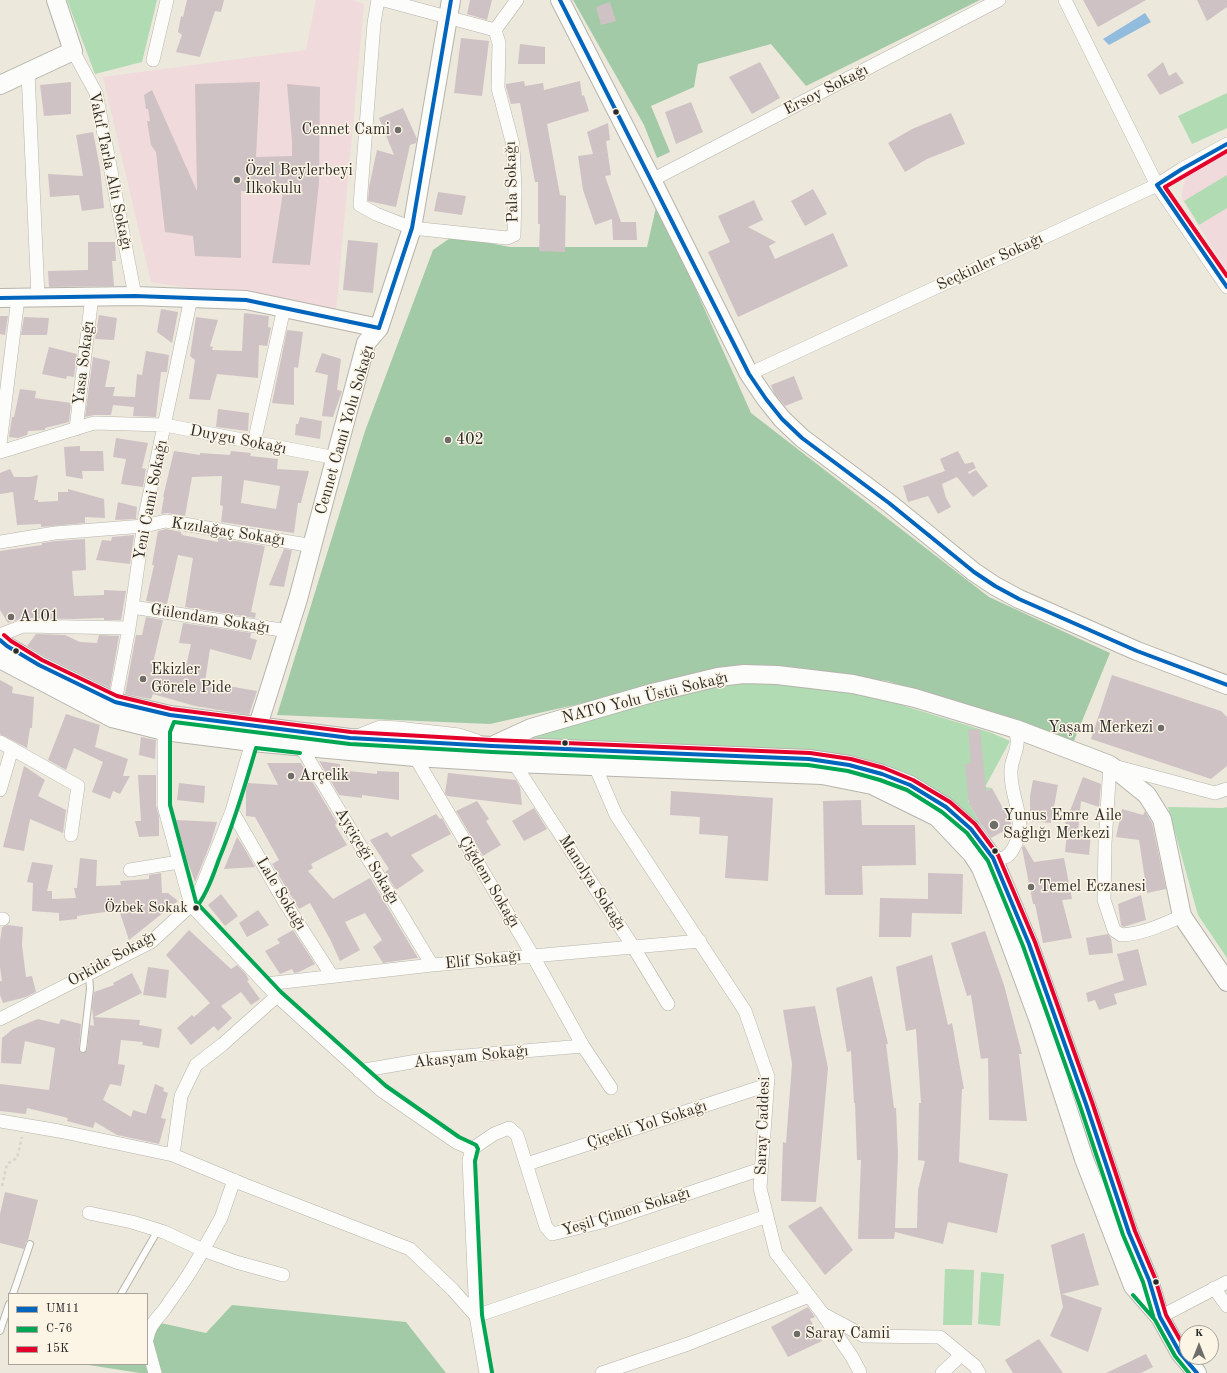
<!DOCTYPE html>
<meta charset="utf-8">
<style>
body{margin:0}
#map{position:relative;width:1227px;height:1373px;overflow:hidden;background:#ece8db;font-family:"Old Standard TT",serif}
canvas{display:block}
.legend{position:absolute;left:8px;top:1293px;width:140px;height:72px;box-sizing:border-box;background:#fcf5e5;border:1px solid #a8a49b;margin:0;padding:5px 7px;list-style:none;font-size:12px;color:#2b2b2b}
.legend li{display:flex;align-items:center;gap:8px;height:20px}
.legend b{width:20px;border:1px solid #a8a49b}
.north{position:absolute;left:1179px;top:1325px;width:40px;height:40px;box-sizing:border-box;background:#fcf5e5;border:1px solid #a8a49b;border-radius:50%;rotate:0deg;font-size:11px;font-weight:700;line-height:16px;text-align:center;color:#2b2b2b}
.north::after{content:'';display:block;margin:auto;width:14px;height:18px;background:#6f6d69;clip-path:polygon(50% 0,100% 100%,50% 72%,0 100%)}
</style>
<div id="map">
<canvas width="1227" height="1373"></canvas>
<ul class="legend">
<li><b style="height:5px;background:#0065bd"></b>UM11</li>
<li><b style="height:5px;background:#00a651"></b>C-76</li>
<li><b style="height:5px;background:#e4002b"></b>15K</li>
</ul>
<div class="north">K</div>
</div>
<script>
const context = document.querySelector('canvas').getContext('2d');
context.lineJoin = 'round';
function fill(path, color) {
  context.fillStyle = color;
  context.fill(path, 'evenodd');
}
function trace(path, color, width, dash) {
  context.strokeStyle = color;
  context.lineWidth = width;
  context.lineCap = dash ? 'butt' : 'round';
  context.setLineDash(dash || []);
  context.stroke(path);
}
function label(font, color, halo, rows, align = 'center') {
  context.font = font + ' "Old Standard TT",serif';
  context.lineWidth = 3;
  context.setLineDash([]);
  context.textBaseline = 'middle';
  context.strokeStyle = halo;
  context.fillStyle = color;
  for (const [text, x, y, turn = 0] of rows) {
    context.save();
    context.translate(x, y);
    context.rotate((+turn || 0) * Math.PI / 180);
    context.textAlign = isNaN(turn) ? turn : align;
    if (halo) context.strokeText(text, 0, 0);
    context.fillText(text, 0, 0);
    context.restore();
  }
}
const built = new Path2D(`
 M316,0H352L364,4L336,310L151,282L103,77L306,50Z
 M1227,153V271L1182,199V192L1185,180L1190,172Z`);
const green = new Path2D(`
 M67,0H157L142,62L95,74Z
 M1227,93V128L1192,144L1178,116Z
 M1227,175V208L1199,225L1184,201Z
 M735,683L789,684L869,695L992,733L1010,741L985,787L992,788L968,801L982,827L971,821L941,797L529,739L528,735L639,703Z
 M1168,807L1223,808L1227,807V958L1198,915Z
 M945,1269L974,1270L972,1325H943Z
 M981,1272L1004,1274L1000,1326L978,1324Z`);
const forest = new Path2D(`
 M573,0H980L806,86L771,44L698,64L694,87L651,106L670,152L657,158L644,125Z
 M657,203L751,413L989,597L1110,653L1073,743L888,681L743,667L490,724L277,715L365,431L433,250L453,236L510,247H647Z
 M232,1305L406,1322L446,1373H140L82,1364H147V1320L206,1333Z`);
const water = new Path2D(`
 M1145,13L1151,22L1109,45L1103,39Z`);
const building = new Path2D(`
 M187,0H224L221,12L215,11L200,57L176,52L182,35L178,32L181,16L183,17Z
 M470,0H492L487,20L467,14Z
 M1083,0H1146L1098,27Z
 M1197,0H1227V7L1207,21Z
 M610,2L616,21L601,25L596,7Z
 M461,38L489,41L482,96L454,93Z
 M520,44L545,47V64H518Z
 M760,62L780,98L752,114L729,77Z
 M1163,62L1169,76L1176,72L1184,83L1160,95L1147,75Z
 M524,81L525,86L543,83L544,90L580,81L582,96L584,95L589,111L547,124L560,195L566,196L565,252L539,251L540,224H538V182H535L520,103L511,104L506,87V84Z
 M71,82V114L44,116L40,85Z
 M260,82L256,157L292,156V141L287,84L320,87L319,183L310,265L272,263L283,192L241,191V258L195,256L193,236L165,232L156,152L151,145L147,121H150L148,109H146L144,95L152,90L197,191L195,84Z
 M691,102L703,132L676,144L665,112Z
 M403,108L417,139L416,143L410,145L396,207L368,201L369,187L377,150L394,155L379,118Z
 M951,113L965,144L927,159L905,172L888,143L912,129Z
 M608,123L610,140L606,141L611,175L605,176L621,222H636L637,240H613L612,219L595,225L583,190L578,156L593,154L587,132Z
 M93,132L100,168L104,208L82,211L79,195L50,197L48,174L83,176L76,135Z
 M813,189L827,214L805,226L791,201Z
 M438,192L466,196L462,215L434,211Z
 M754,200L763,220L748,227L776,242L769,246L775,259L833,233L848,266L738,317L708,252L730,242L718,216Z
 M348,240L378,243L373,293L343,290Z
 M88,242H115L116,261H112L114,286L49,287L48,271L88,270Z
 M161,309L178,312L172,343L157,332Z
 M244,313L269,316L268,327L271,328L267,346L259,345L258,378L217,374L210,400L189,399L195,360L190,356L196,317L218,320L210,346L213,347L212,350L242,351Z
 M99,315L117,318L114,340L95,339Z
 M0,316H8L5,335L0,334Z
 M24,317L49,318L47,335H21Z
 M287,330L303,332L298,368L294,367V405L272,403Z
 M49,347L77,354L74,377L67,376L66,379L42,374Z
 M146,351L169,355L167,372H161L156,417L133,416L134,407L113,405L111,415H94L85,417L93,357L110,361L105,387H115L113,396L135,397L137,374L142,375Z
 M322,353L341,359L337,390L342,391L333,417L322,416L328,375L315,372Z
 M794,376L803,399L785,406L774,393L771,385Z
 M20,389L36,391L35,398L71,403L69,422L45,428V430L28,431L27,435L18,438L9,437L12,417H14Z
 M218,409L249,413L248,431L216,427Z
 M300,417L322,421L320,439L295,435L296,424H298Z
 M116,438L148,443L142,468L146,469L143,487L121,484L126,459L113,457Z
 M80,446V451H103L104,471H82L83,479L66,476L64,447Z
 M174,451L200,455V453L230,455L231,451L251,453L250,456L278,459L277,469L309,471L301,503H298L294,533L221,522L223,506L220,505L222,476L192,477L185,516L167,513L161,514L164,497H163ZM244,480L280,486L276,509L241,503Z
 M958,451L965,464L973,462L976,468L968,472L969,474L976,470L988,486L973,497L957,477L942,484L946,498L951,507L938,514L928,496L908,502L903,486L945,471L940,459Z
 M10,469L14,477H30L38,475L34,500H38V502L58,501V492H68V489L104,499L105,518L85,517V523L41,527V524L17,525L13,492L0,494V473Z
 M118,502L137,507L136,519L115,520Z
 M166,529L181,532V534H183L182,535L218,542V538L265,546L251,612L256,613L255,618L185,607L193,558L178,555L167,604L146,601L154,565H152L158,531Z
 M134,535L130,564L96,560L102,540L111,541L112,537Z
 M85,539L86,570L72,571L74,596L104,595V590L126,591L121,620H104V618L73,619L23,618L8,623L0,610V551L42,545V543L56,541Z
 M284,549L292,550L284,587L269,585Z
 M146,617L163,620L153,663L160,664L159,668L184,676L191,644L179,643L183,623L251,633L250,638L257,640L251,660L210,649L205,682L257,691L249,715L195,706L153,694L151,699L125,694L136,635H142Z
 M36,634L65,635L80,642L97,643L99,635L119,636L110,688L44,656L27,646Z
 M1112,675L1221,711L1227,717V766L1211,779L1091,739Z
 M0,680L13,687L12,693L34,697L32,728H30L27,748L0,734Z
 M66,714L100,725L95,747L128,759L123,776H130L120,794L113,791L110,799L92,792L103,762L74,748L66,770L48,760Z
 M980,729L986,791L992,788L1011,823V827L991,838L980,823L969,803L965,764L971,763L968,730Z
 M141,737L156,740L155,759L139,755Z
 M319,761L340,764V770L377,774V771L399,772V800L362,795V798L339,795Z
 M267,763H301L337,823L335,825L347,845L311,864L313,868L308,871L333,899L370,878L418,958L383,963L373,947L382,940L365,913L345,922L360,950L340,961L330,939L310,903L299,909L272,864L279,860L255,817L246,816V790L248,783L278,785Z
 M24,766L45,780L38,796L66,810L63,833L30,819L24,851L3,847Z
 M448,773L516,780L520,787L522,805L447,796L445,793Z
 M138,775H156V806L159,816V836L139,837L135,821H141Z
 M1083,777L1101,784L1099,807L1081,801L1078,832L1091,834L1089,855L1065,852L1068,824H1065Z
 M1033,780L1058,785L1051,823L1030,821V796Z
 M179,783L205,786L204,803L177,800Z
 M671,791L773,798L768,881L725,878L728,836L699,834L700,817L670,815Z
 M861,800L862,825H915L916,865L862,866L863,895H825L823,801Z
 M477,801L489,819L486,821L501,845L483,856L456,811Z
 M534,808L547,829L524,841L512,821Z
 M1122,809L1143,815L1145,811L1152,823L1166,889L1147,893L1139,840L1116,837Z
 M436,814L440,819L442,818L451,834L411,855L424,871L396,890L385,872L389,869L370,840L387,832L391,837Z
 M176,820L217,822L211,842L195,882L187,860Z
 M237,837L243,846L255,867L224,869Z
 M1024,845L1034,862L1064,858L1072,899L1062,900L1072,938L1043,943L1035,904H1033L1022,848Z
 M80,858L97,860L96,886L121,885L120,881L149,879V875L161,873L162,893H168L178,901L129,940L119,910L77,916V919L59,921V913L32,911L33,883L27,882L32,862L53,865L47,891H52V899L76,898L74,888H77Z
 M928,873L963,874L962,914L912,913L911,937H879L880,898L928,899Z
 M221,894L238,916L225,926L208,905Z
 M1141,895L1146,920L1123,927L1121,925L1118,904Z
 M258,910L269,925L247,937L239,923Z
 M8,925L23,927L22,945L26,977L32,976L36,992L26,997L3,1003L0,995V981H2L0,967V941L2,927Z
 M189,930L231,969L237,965L245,973L249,980L247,981L260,999L251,1005L241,992L221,1006L232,1018L218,1031L214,1026L191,1045L177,1028L192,1015L194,1017L210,1003L166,955Z
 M293,930L315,964L299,972L294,973L292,969L280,974L265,951L280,943L277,939Z
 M985,931L1004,985L1022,1054H1019L1027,1121L989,1120L988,1058L981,1059L971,995L967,996L951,943Z
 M1108,934L1111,938L1113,953L1089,955L1086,938Z
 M1138,949L1147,985L1114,994L1117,1004L1099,1010L1095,1000L1088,1002L1086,993L1124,980L1117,954Z
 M932,955L948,1025L952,1023L964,1089H962L959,1162L1008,1174L997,1233L948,1222L943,1244L895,1232L894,1239H858L861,1160H857L855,1103H854L851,1051L847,1052L836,988L872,976L888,1044H886L894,1108H896L898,1155L895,1228H917L918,1190L925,1161L918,1160L919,1103H921L916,1029L906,1031L896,967Z
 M148,967L169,970L166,998L143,995Z
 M132,973L142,993L94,1017L140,1020L139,1025L162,1029L159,1048L142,1045L143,1042L121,1040L118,1064L125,1065L121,1086L110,1084L103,1100L131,1117L133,1110L146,1114L155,1084L164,1088L163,1091L168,1093L161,1118L166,1119L159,1144L117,1135L95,1122L93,1128L67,1121L68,1118L27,1108L26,1114L0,1111V1084L49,1090L55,1048L25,1041L21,1064L1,1063L2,1038L13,1029L38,1019L59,1024L61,1019L81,1024L79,1049L81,1053H85L87,1050L90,1025L94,1026L92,1007L94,992L114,985L113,983Z
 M815,1006L828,1068L816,1202L781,1201L783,1142L786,1143L792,1064L783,1010Z
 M5,1192L38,1200L28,1240L26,1242L24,1249L0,1243V1214Z
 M821,1206L853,1250L825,1275L788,1226Z
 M1084,1233L1099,1285L1062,1294L1102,1308L1088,1352L1050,1336L1063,1307L1051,1245Z
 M808,1307L815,1317L810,1319L822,1341L788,1357L771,1327Z
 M1039,1339L1063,1373H1013L1005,1360Z
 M1146,1354L1153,1367L1141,1373H1106Z`);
const path = new Path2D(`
 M2,1186L7,1164L17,1158L22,1137`);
const lane = new Path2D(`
 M83,1049L90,989L89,974
 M13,1294L30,1244
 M121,1294L158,1230
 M0,1331L9,1304`);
const street = new Path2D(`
 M378,0L374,23L360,205L376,214L412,228L507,238L514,235L515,190L513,145L498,88L499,43L495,30
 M384,0L495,30L517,0
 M1065,0L1157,185L1227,287
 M73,51L96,93L135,296
 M153,60L167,0
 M28,72L38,297
 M652,180L999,0
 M749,374L1157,185L1182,169L1227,144
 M76,429L92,296
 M254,443L284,308
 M0,444L18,298
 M0,452L94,423L165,425L336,458
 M0,542L55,533L144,526L166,521L313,546
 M132,607L288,631
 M0,635L23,626L129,628
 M115,702L129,628L145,516L191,298
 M164,731V806L191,905L277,996L382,1091L456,1142L472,1149L469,1160L476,1316L486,1373
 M355,737L380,727L398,728L459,735L477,741
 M0,742L78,786L71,835
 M301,747L432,965
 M415,757L533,956L583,1046L611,1088
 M514,763L634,948L668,1004
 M595,766L616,815L745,1011L768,1077L760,1188L776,1253L823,1314L864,1336L940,1337L975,1366L979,1373
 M0,790L12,749
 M232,811L284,901L332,976
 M993,858C1003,859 1008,858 1013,849C1029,822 1011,801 1011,774C1010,761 1016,756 1017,745C1018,740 1016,734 1016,729
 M130,870L179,862
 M1182,916C1162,925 1143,934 1121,935L1114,930L1104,900L1105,843L1110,765L1215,793L1227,789
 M0,919H3
 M266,984L432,965L700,941
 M0,1019L151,942L191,905L198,896L221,839L232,811L252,742
 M359,1071L429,1059L583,1046
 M0,1121L59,1131L173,1155L245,1185L410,1249L453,1290L476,1316L767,1216
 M472,1149L494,1134L509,1128L517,1135L546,1227L552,1234L606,1221L761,1169
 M173,1155L181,1096L196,1065L223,1044L277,996
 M527,1164L767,1085
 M89,1213L132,1222L164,1232L203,1250L221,1218L234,1180
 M1214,1288L1227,1306
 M824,1316L852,1357L860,1372V1373
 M1160,1317L1227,1282
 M147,1339C149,1326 156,1320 164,1310C167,1306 170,1301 173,1297C184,1282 194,1267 203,1250L236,1262L283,1275
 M147,1344L155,1373
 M602,1373L688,1344L809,1296
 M942,1373L961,1355`);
const secondary = new Path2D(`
 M560,0L652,180L749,374L766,399L782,419L802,438L889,503L974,572L995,586L1019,599L1137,651L1227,685
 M0,85L73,51L56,0
 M0,298L135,296L246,300L379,328
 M0,640L7,646L39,665L115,702L170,715L350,738L492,746L809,759L849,765L882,774L910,785L946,807L971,829L993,858L1029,944L1086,1104L1129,1233L1149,1280L1158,1311
 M0,659L112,718L164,731L252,742L415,757L514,763L822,775L872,785L937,817L972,854L981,868L996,905L1039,1021L1084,1159L1133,1286L1160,1317L1180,1353L1197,1373
 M254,738L298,599L366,343L379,328L412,228L451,0
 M496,744L531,728L652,693L718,677L744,674L777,675L853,684L915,698L1016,729L1110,765L1147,795L1162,819L1182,916L1227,982`);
const bus1 = new Path2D(`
 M560,0L749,374L766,399L782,419L802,438L889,503L974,572L995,586L1019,599L1137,651L1227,685
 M1227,144L1182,169L1157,185L1227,287
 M0,298L135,296L246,300L379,328
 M379,328L412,228L451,0
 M0,640L7,646L39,665L115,702L170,715L350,738L492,746L809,759L849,765L882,774L910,785L946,807L971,829L993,858L1029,944L1086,1104L1129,1233L1149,1280L1160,1317L1180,1353L1197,1373`);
const bus2 = new Path2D(`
 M196,908C207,893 213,876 219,859C234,823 245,786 256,748L300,753
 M1133,1295L1155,1320L1175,1356L1189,1373
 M492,1372L482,1315L475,1161L478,1149L476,1145L459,1137L386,1086L281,992L196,902L170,805V732L174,722L350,744L492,752L808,765L848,771L880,780L907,790L942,812L967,833L988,861L1023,946L1080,1106L1123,1235L1143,1282L1154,1319`);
const bus3 = new Path2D(`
 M1227,151L1165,187L1227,276
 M4,635L11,641L42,660L117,696L171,709L351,732L492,740L810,753L851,759L884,768L913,780L950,802L975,824L998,855L1035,942L1092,1102L1135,1231L1155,1278L1166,1315L1187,1352`);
const markers = [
 [616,112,3.5,"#2b2b2b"],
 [398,130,4,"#6f6d69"],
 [237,180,4,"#6f6d69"],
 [448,440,4,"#6f6d69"],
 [11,617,4,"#6f6d69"],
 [16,651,3.5,"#2b2b2b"],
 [143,679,4,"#6f6d69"],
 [1161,728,4,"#6f6d69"],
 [565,743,3.5,"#2b2b2b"],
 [291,776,4,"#6f6d69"],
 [994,825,5,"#6f6d69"],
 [995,851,3.5,"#2b2b2b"],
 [1031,887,4,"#6f6d69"],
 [196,908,3.5,"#2b2b2b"],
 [1156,1282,3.5,"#2b2b2b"],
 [797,1334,4,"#6f6d69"]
];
const busNames = [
 ["Özbek Sokak",188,908]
];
const streetNames = [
 ["Ersoy Sokağı",826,90,-27],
 ["Vakıf Tarla Altı Sokağı",110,171,78],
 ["Pala Sokağı",512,182,-92],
 ["Seçkinler Sokağı",990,262,-25],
 ["Yasa Sokağı",84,363,-83],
 ["Cennet Cami Yolu Sokağı",345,430,-74],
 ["Duygu Sokağı",238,440,11],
 ["Yeni Cami Sokağı",151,500,-79],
 ["Kızılağaç Sokağı",228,532,9],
 ["Gülendam Sokağı",210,619,9],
 ["NATO Yolu Üstü Sokağı",645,698,-14],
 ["Ayçiçeği Sokağı",367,856,59],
 ["Çiğdem Sokağı",489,882,59],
 ["Manolya Sokağı",592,883,57],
 ["Lale Sokağı",281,894,59],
 ["Orkide Sokağı",112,959,-29],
 ["Elif Sokağı",483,960,-6],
 ["Akasyam Sokağı",471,1057,-6],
 ["Çiçekli Yol Sokağı",647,1125,-18],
 ["Saray Caddesi",763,1126,-88],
 ["Yeşil Çimen Sokağı",626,1212,-17]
];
const poiNames = [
 ["Cennet Cami",390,130,"right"],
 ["Özel Beylerbeyi",245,171],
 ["İlkokulu",245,189],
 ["402",456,440],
 ["A101",19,617],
 ["Ekizler",151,670],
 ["Görele Pide",151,688],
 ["Yaşam Merkezi",1153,728,"right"],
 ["Arçelik",299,776],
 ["Yunus Emre Aile",1003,816],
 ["Sağlığı Merkezi",1003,834],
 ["Temel Eczanesi",1039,887],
 ["Saray Camii",805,1334]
];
fill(built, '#f0dadc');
fill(green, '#b0dbb3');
fill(forest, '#a2caa7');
fill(water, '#92bcdd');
fill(building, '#cfc2c4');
trace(lane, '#b6b4ac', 8);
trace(street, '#b6b4ac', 14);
trace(secondary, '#b6b4ac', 20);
trace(path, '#d5d4d0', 2.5, [3, 3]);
trace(lane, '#fcfcfa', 6);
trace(street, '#fcfcfa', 13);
trace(secondary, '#fcfcfa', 18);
trace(bus1, '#0065bd', 4);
trace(bus2, '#00a651', 4);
trace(bus3, '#e4002b', 4);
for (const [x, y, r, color] of markers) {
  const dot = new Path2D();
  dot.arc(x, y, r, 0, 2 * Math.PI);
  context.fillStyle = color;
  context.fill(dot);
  trace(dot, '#fcf5e5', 1.5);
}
label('15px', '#2b2b2b', '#fcf5e5', busNames, 'right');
label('16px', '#2b2b2b', '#fcf5e5', streetNames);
label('16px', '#2b2b2b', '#fcf5e5', poiNames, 'left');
</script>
